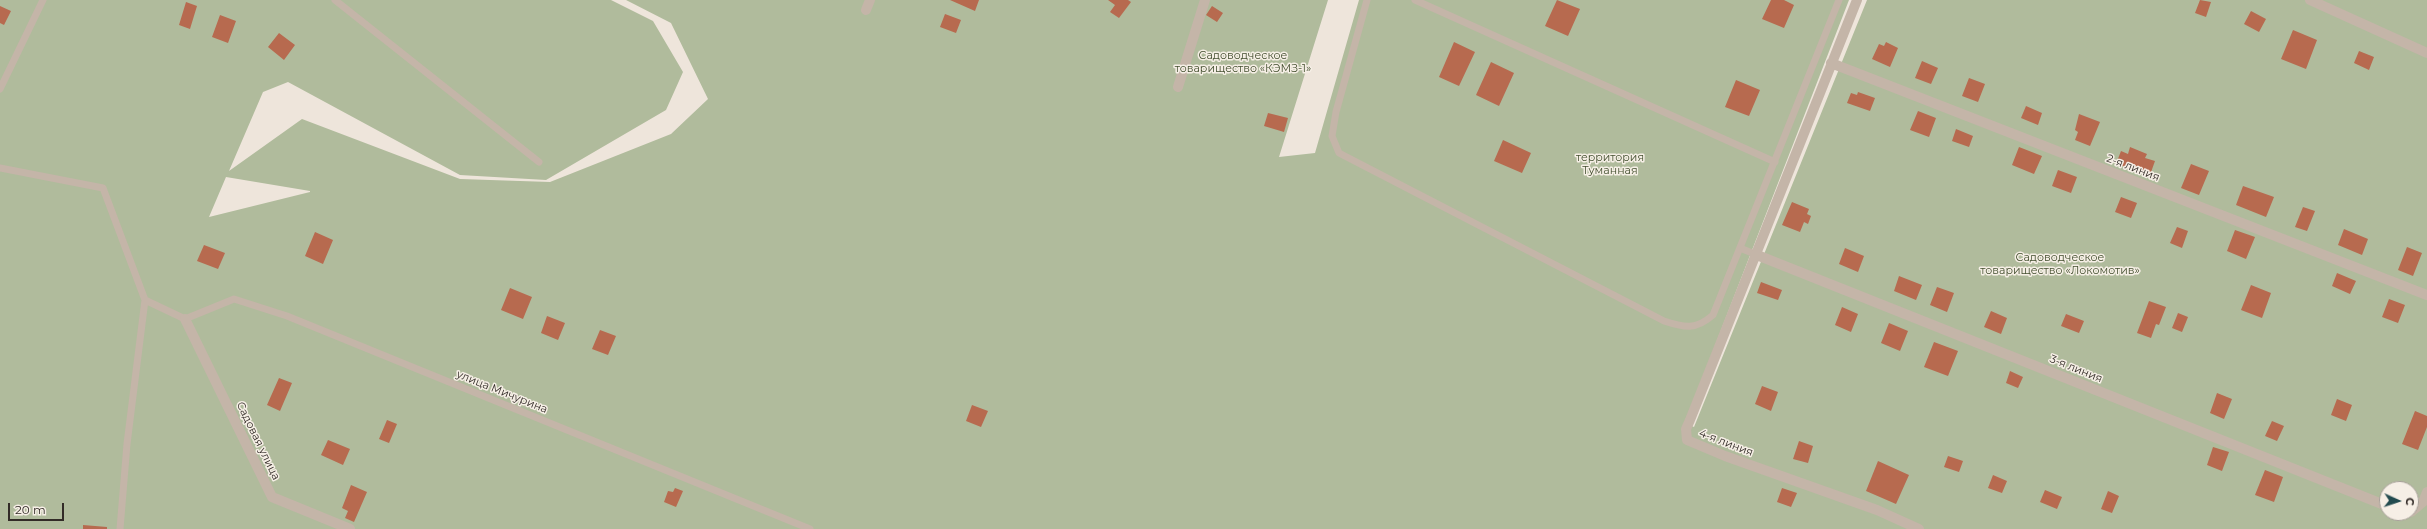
<!DOCTYPE html>
<meta charset="utf-8">
<style>
body{margin:0}
#map{position:relative;width:2427px;height:529px;overflow:hidden;background:#eee5db;font-family:Montserrat,sans-serif}
canvas{display:block}
.north{position:absolute;left:2379px;top:481px;width:40px;height:40px;box-sizing:border-box;background:#f6efe6;border:1px solid #a8a19a;border-radius:50%;rotate:93deg;font-size:11px;font-weight:700;line-height:16px;text-align:center;color:#322b27}
.north::after{content:'';display:block;margin:auto;width:14px;height:18px;background:#224b4f;clip-path:polygon(50% 0,100% 100%,50% 72%,0 100%)}
.scale{position:absolute;left:8px;top:503px;width:56px;height:18px;box-sizing:border-box;border:2px solid #322b27;border-top:0;padding-left:5px;font-size:12px;line-height:14px;white-space:nowrap;color:#322b27;-webkit-text-stroke:3px #f6efe6;paint-order:stroke}
</style>
<div id="map">
<canvas width="2427" height="529"></canvas>
<div class="north">С</div>
<div class="scale">20 m</div>
</div>
<script>
const context = document.querySelector('canvas').getContext('2d');
context.lineJoin = 'round';
function fill(path, color) {
  context.fillStyle = color;
  context.fill(path, 'evenodd');
}
function trace(path, color, width, dash) {
  context.strokeStyle = color;
  context.lineWidth = width;
  context.lineCap = dash ? 'butt' : 'round';
  context.setLineDash(dash || []);
  context.stroke(path);
}
function label(font, color, halo, rows, align = 'center') {
  context.font = font + ' Montserrat,sans-serif';
  context.lineWidth = 3;
  context.setLineDash([]);
  context.textBaseline = 'middle';
  context.strokeStyle = halo;
  context.fillStyle = color;
  for (const [text, x, y, turn = 0] of rows) {
    context.save();
    context.translate(x, y);
    context.rotate((+turn || 0) * Math.PI / 180);
    context.textAlign = isNaN(turn) ? turn : align;
    if (halo) context.strokeText(text, 0, 0);
    context.fillText(text, 0, 0);
    context.restore();
  }
}
const green = new Path2D(`
 M0,0H611L653,21L683,72L666,110L546,180L460,175L288,82L263,92L229,171L302,119L460,179L550,182L671,134L708,99L671,23L626,0H1328L1279,157L1315,153L1359,0H1849L1685,423L1694,427L1867,0H2427V529H0ZM226,177L310,191V192L209,217ZM2387,489H2411V513H2387Z`);
const building = new Path2D(`
 M950,0H979L975,11Z
 M1108,0H1128L1131,2L1119,18L1110,12L1115,5Z
 M1557,0L1580,9L1568,36L1545,26Z
 M1771,0H1784L1794,5L1784,28L1762,19Z
 M2200,0L2211,2L2206,17L2195,13Z
 M186,2L197,6L190,29L179,25Z
 M0,6L11,11L4,25L0,23Z
 M1212,6L1223,13L1217,22L1206,15Z
 M2251,11L2266,19L2259,32L2244,24Z
 M945,14L961,20L956,33L940,27Z
 M220,15L236,21L228,43L212,37Z
 M2293,30L2317,40L2306,69L2281,59Z
 M279,33L295,45L284,60L268,47Z
 M1454,42L1475,52L1459,86L1439,77Z
 M1886,42L1898,48L1890,67L1872,59L1879,44L1884,46Z
 M2359,51L2374,57L2369,70L2354,63Z
 M1922,61L1938,68L1931,84L1915,78Z
 M1491,62L1514,73L1499,106L1476,95Z
 M1969,78L1985,84L1978,102L1962,96Z
 M1736,80L1760,90L1749,116L1725,107Z
 M1858,92L1875,98L1870,111L1847,103L1851,93L1857,95Z
 M2026,106L2042,113L2038,125L2021,118Z
 M1918,111L1936,118L1929,137L1910,130Z
 M1268,113L1288,118L1284,132L1264,126Z
 M2079,114L2100,122L2090,146L2075,140L2078,132L2075,130Z
 M1956,129L1973,136L1969,147L1952,141Z
 M1503,140L1531,153L1522,173L1494,161Z
 M2019,147L2042,156L2034,174L2012,165Z
 M2130,147L2147,154L2145,158L2155,161L2150,175L2116,164L2121,151L2128,154Z
 M2191,164L2209,171L2199,195L2181,188Z
 M2058,170L2077,177L2071,193L2052,186Z
 M2243,186L2274,197L2266,217L2236,205Z
 M2121,197L2137,203L2131,218L2115,212Z
 M1792,202L1809,209L1807,214L1811,216L1808,224L1804,222L1800,232L1782,225Z
 M2303,207L2315,211L2307,231L2295,227Z
 M2177,227L2188,231L2182,248L2170,243Z
 M2344,229L2368,239L2362,255L2338,245Z
 M2235,230L2255,237L2246,259L2227,251Z
 M315,232L333,240L323,264L305,256Z
 M204,245L225,253L218,269L197,261Z
 M2407,247L2422,253L2413,276L2398,270Z
 M1845,248L1864,256L1858,272L1839,264Z
 M2337,273L2356,281L2350,294L2332,286Z
 M1899,276L1922,285L1916,300L1894,291Z
 M1761,282L1782,290L1778,300L1757,293Z
 M2251,285L2271,293L2262,318L2241,310Z
 M1937,287L1954,293L1947,312L1930,305Z
 M510,288L532,297L523,319L501,310Z
 M2389,299L2405,305L2398,323L2382,317Z
 M2149,301L2166,307L2159,325L2156,324L2151,338L2137,333Z
 M1842,307L1858,314L1851,332L1835,325Z
 M1991,311L2007,318L2001,334L1984,327Z
 M2178,313L2188,317L2182,332L2172,328Z
 M2066,314L2084,321L2079,333L2061,326Z
 M547,316L565,323L558,340L541,333Z
 M1889,323L1908,331L1900,351L1881,343Z
 M600,330L616,336L608,355L592,349Z
 M1934,342L1958,351L1948,376L1924,367Z
 M2010,371L2023,377L2018,388L2006,383Z
 M279,378L292,383L280,411L267,405Z
 M1762,386L1778,392L1771,411L1755,404Z
 M2217,393L2232,399L2224,419L2210,413Z
 M2337,399L2352,405L2346,421L2331,415Z
 M972,405L988,411L981,427L966,421Z
 M2415,411L2427,416V427L2418,450L2402,444Z
 M387,420L397,424L389,443L379,439Z
 M2272,421L2284,426L2277,441L2265,436Z
 M328,440L350,449L343,465L321,455Z
 M1799,441L1813,446L1808,463L1793,459Z
 M2213,447L2229,452L2222,471L2207,465Z
 M1948,456L1963,461L1959,472L1944,467Z
 M1878,461L1909,475L1896,504L1866,491Z
 M2265,470L2283,477L2274,502L2255,495Z
 M1993,475L2007,481L2002,493L1988,488Z
 M351,485L367,492L354,522L345,518L348,511L342,508Z
 M675,488L683,491L676,507L664,502L668,491L673,492Z
 M1782,488L1797,493L1791,507L1777,502Z
 M2045,490L2062,497L2057,509L2040,502Z
 M2108,491L2119,496L2112,513L2101,509Z
 M83,525L107,527V529H83Z`);
const lane = new Path2D(`
 M335,0L539,162
 M1367,0L1336,112L1332,136L1339,153L1664,321C1685,328 1696,330 1713,315L1839,0
 M1415,0L1775,162
 M0,89L43,0
 M0,168L103,188L145,300L185,319L234,299L287,316L810,529
 M1740,248L1757,255
 M120,529L127,444L145,300`);
const street = new Path2D(`
 M1857,0L1690,420L1686,429L1687,440L1725,456L1877,510L1919,529
 M2310,0L2427,53
 M866,10L870,0
 M1831,63L2427,295
 M1178,87L1205,0
 M1757,255L2387,506
 M185,319L272,497L350,529
 M2411,512L2423,502L2427,492`);
const parkNames = [
 ["Садоводческое",1243,56],
 ["товарищество «КЭМЗ-1»",1243,69],
 ["территория",1610,158],
 ["Туманная",1610,171],
 ["Садоводческое",2060,258],
 ["товарищество «Локомотив»",2060,271]
];
const streetNames = [
 ["2-я линия",2133,168,21],
 ["3-я линия",2076,369,22],
 ["улица Мичурина",502,392,22],
 ["Садовая улица",258,441,64],
 ["4-я линия",1726,443,21]
];
fill(green, '#b0bb9c');
fill(building, '#b76a4f');
trace(lane, '#c4b5a8', 7);
trace(street, '#c4b5a8', 10);
label('11px', '#424e2e', '#f6efe6', parkNames);
label('11px', '#322b27', '#f6efe6', streetNames);
</script>
